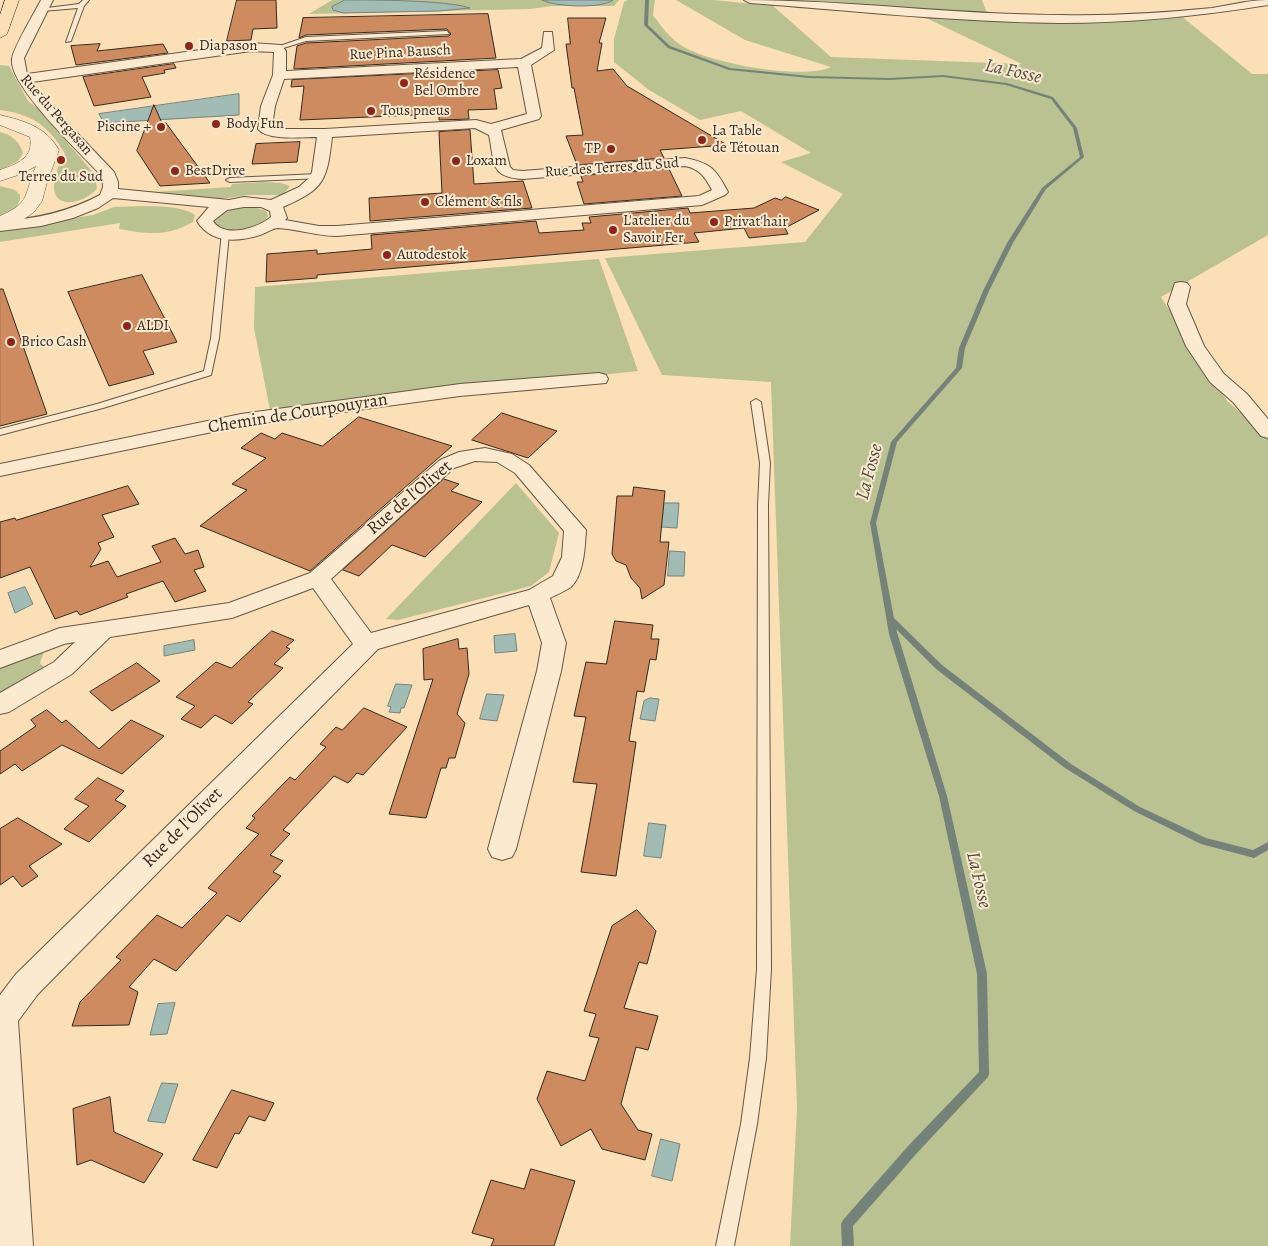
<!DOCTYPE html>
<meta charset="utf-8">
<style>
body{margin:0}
canvas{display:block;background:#fbdfb7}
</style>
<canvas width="1268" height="1246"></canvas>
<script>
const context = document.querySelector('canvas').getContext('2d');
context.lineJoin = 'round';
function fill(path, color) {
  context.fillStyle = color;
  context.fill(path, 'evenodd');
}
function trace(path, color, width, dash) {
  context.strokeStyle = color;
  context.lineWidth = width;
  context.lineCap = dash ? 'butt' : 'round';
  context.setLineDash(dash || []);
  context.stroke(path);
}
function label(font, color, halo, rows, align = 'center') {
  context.font = font + ' Alegreya,serif';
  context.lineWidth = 4;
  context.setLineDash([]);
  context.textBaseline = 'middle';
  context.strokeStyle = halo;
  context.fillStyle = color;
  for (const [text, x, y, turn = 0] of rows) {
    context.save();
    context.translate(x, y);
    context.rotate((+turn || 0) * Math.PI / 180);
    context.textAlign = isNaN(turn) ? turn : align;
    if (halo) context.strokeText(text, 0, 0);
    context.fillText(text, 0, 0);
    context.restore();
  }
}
const green = new Path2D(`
 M332,0H619L614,6H552L530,9L309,14Z
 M628,0H655L653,15C664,30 674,44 692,51C721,64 802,80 831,67L745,40L676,0H714L773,6L831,57L1022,64L922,16L1075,23L1180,15L1252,74H1268V235L1161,297L1227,401L1268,437V1246H790L797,1108L771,382L662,375L605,258L805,242L843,194L781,162L811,153L741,111L700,120L649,90L614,62V39L624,2Z
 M775,0H982L987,13L788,2Z
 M0,65L9,66L28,101L41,111L95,175L97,189C79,207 46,210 56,176C58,167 57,165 66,161C66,153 62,149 58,143C44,122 25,113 0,110Z
 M0,132C12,135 19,141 23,153L18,161L0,170Z
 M264,182L281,183L290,186L283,195H249L221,199L151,195L153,192L231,187L232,184Z
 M0,186L15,190L20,195C21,207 10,212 0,216Z
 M114,207C135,207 178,203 195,215L193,222C166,237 148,234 119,229L120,223L0,242V230L93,215Z
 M238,207H254L266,211L268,215C262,232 225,235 214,223L217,215Z
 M599,259L638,371L270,410L254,328L255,287Z
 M516,483L559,533L549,572L531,586L398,620L386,619Z
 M45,649L40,663L47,670L0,696V668Z`);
const water = new Path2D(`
 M345,0C375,0 446,0 470,8L439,11L343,13L333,10L332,7Z
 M542,0H613C602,9 555,7 542,0Z
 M239,94V115L104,123L99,114Z
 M664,503H679L677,528L661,527Z
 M670,551L685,552L684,576H668Z
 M25,587L33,604L15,613L8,593Z
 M515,634L517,651L495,653L494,636Z
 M194,640L195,650L164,656V646Z
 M396,684L412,685L404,708H401L400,713L389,712L391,707L388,706Z
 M487,694L504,695L497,721L480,719Z
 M650,698L659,699L655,721L640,719L644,701Z
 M649,823L666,825L661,858L644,856Z
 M175,1003L167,1034L150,1035L158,1004Z
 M162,1083L178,1084L165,1123L148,1121Z
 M661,1139L680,1144L672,1181L652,1176Z`);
const stream = new Path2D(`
 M645,0H649L648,25L670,46L730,68L809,76L890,78L943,75L1007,83L1053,97L1077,128L1084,157L1046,189L1013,243L989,291L965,348L962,368L897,442L876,523L894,618L942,665L1071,764L1140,807L1206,838L1253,850L1268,842V850L1254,858L1201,844L1134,811L1065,768L936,669L896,629L947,796L987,974L989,1074L988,1077L917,1153L853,1226L854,1246H842L841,1224L843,1220L909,1145L979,1072L977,974L939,796L889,634L870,523L891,442L956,368L959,348L983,291L1007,243L1042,188L1080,157L1073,128L1051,99L1006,85L943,77L890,80L809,78L729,70L668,48L644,25Z`);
const building = new Path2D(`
 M237,0H276L277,28L253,29L251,40L227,41Z
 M488,14L496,58L294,69V67L297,46L306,43L449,36L451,34L447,29L306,35L299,38L303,18Z
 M568,18H606L599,43H602L597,71L613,69L627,86L727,145L660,150L664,158L577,165L566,136L583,135L574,88H572L566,44H570Z
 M100,44L97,51L163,44L168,53L76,65L71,46Z
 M174,64L176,68L164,70L165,73L142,77L151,97L94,106L83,77Z
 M498,70L502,88L494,89L497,109L468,110L469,119L439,120V114L300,120L304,86L291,87L292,80Z
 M154,105L162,123H166L210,183L160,186L137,151Z
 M470,130L474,184L523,181L532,208L370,221L369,198L442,193L439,132Z
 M300,142L297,162L252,164L256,144Z
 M669,169L682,196L584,204L577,182H583L581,176Z
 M786,197L819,210L785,228L788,234L749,238L744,228L694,233L699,242L317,275V278L266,282L267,254L317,250V254L372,249L371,235L536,221L539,233L584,230L582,223H591L589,217L688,208L690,213L754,208L775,198L781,200Z
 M142,275L177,342L143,351L154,374L109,386L68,292Z
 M0,289H3L47,414L0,426Z
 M502,413L557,431L528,458L472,440Z
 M359,417L452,446L310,571L200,526L247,490L232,484L266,458L241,448L261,433L275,439L282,433L322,446Z
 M444,479L459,484L451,491L482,502L425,557L392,545L359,576L343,570Z
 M128,486L139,504L102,515L114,537L98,543L101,549L90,567L108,561L117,577L161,562L152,546L175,538L185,554L198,550L204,567L194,570L206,591L175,602L163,581L126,594L128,597L80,615L77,611L55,619L30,567L0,578V522L15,518L16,520Z
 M634,487L665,491L660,542H669L664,585L642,599L640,588L631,578L626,565L616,561L612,554L617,496H632Z
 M615,621L653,625L651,639H659L656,660L650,659L644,692L637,691L629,741L636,742L616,876L581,872L597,784L573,782L586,717L574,716L586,662L606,664Z
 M272,631L294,640L286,647L290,649L274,664L283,668L248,702L253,704L232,724L215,715L201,728L181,719L195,706L176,697L216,662L231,668Z
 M458,639L459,649L467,648L469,674L457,714L465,723L455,758H449L446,768H441L426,818L389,814L433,679L424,680L423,649Z
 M137,663L160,681L112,711L90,692Z
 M364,708L407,727L363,775L357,773L348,783L334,776L283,830L290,834L270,855L283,861L273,872L281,876L240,922L227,915L176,971L154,959L129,987L138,992L129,1025L72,1026L80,1002L121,960L116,957L157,915L182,928L217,893L208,888L259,834L246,828L255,818L252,816L290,777L295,780L326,747L320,744L336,727L342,730Z
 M47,710L62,723L66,720L99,749L131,720L164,736L122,774L62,745L22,771L15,764L0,774V751L36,726L31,720Z
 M98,778L124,791L115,800L126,806L89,842L64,829L89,806L75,799Z
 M18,818L62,844L29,866L38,876L22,887L13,876L0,885V829Z
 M637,910L656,931L647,964L639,962L624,1008L658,1016L648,1050L636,1047L621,1104L638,1130L652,1134L645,1160L602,1149L591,1129L561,1146L537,1099L547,1071L585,1081L599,1038L589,1036L596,1014L584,1011L612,926Z
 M232,1090L274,1103L265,1121L249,1116L239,1134L235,1133L217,1168L193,1160Z
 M110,1097L114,1132L163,1154L144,1183L91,1160L77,1165L73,1109Z
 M531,1169L575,1181L554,1246H491L494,1239L472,1233L491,1180L524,1189Z`);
const service = new Path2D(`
 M83,0H89L84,6L71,41L66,42L78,8L42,11L39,9L79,4Z
 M447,31L449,34L306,41L277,50L274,48L306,37Z
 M318,174H321V178L230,182L226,180L230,178Z
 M222,232L229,234L219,338L211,375L103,408L0,435V429L97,404L204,371L211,338Z
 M756,399L761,402L770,463L768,505L771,969L766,1058L757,1124L734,1246H716L741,1124L750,1058L757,969L758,505L760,463L751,402Z`);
const minor = new Path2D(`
 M41,0H53L24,58L27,74L251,43L281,45L286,51V71L521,59L542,48L544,32H552L554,50L531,65L541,116L539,119L501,130L510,167L513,170L523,171L685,158C711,163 716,169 728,192L725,195L702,205L337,236C317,236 298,229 278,228C273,228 266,233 260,235C237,242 211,244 197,221L209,207L113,198L98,208L73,218L41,226L0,231V221C36,219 68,212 100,195L103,187L102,176C82,155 8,85 12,59C13,48 35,12 41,0ZM251,51L274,52L273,75L261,106L258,129C268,141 302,137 317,137L312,172L309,178L299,187L271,200L244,197L229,200L118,189V182L114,172L46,100L32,82ZM518,67L527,114L491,124L476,120L325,129H278L272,127L275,106L284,79ZM475,128L489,135C495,163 489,177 523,179L685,166C700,169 705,177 712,190L699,196L337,226H319L285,220L287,218L283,207C325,189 327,180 332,137ZM244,207H261L270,211L271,217C258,228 224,239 213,221L227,210Z
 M744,0C850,0 955,15 1061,15C1111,16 1162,13 1212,8C1231,5 1249,0 1268,0V5C1200,16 1130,23 1060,23C957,22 853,11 750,3Z
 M1181,282L1187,283L1190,287L1186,304L1204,346L1224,374L1247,394L1268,419V438L1261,436L1233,402L1210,382L1186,346L1168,304L1175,283Z
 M599,373L606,375L608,379L606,383L460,396L241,426L0,476V464L241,414L460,384Z
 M485,448L512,454L529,465L586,530C585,546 584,575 571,587C565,591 556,595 550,598L566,643L561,671L516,849L512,857L502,860L492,857L488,849L537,671L542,643L529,605L378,649L38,994L18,1021L33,1246H0V995L16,974L353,644L313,588L232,618L110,637L72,674L9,712L0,714V693L54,662L75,642L64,644L0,668V650L60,628L229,603L310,573L440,460L459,452ZM475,461L497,462L515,473L564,531L562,557L553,576L529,590L371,633L331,579L454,468Z`);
const tertiary = new Path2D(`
 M0,115C25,121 46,127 59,150L47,182L42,201L34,212L24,219L0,229V216C31,203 24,194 36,166L21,174L0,181V170C17,164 34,158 30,137L0,125Z`);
const trunk = new Path2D(`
 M5,0H19L7,34L0,38V15Z`);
const markers = [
 [189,46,5,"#8f2418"],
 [404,83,5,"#8f2418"],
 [371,111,5,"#8f2418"],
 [216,124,5,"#8f2418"],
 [161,127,5,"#8f2418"],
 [702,140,5,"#8f2418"],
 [611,149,5,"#8f2418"],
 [61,160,5,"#8f2418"],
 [456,161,5,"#8f2418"],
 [175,171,5,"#8f2418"],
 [425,202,5,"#8f2418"],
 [714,222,5,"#8f2418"],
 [613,230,5,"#8f2418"],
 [387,255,5,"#8f2418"],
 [127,326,5,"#8f2418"],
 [11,342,5,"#8f2418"]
];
const farPoinames = [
 ["Diapason",199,46],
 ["Résidence",414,74],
 ["Bel Ombre",414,91],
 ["Tous pneus",381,111],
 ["Body Fun",226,124],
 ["Piscine +",151,127,"right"],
 ["La Table",712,131],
 ["de Tétouan",712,148],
 ["TP",601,149,"right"],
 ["Loxam",466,161],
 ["BestDrive",185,171],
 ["Terres du Sud",61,177,"center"],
 ["Clément & fils",435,202],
 ["L'atelier du",623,221],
 ["Savoir Fer",623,238],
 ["Privat'hair",724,222],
 ["Autodestok",397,255],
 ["ALDI",137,326],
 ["Brico Cash",21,342]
];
const farStreetnames = [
 ["Rue Pina Bausch",400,53,-3],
 ["Rue du Pergasan",56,115,49],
 ["Rue des Terres du Sud",612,168,-4]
];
const streetNames = [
 ["Chemin de Courpouyran",298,414,-9],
 ["Rue de l'Olivet",410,498,-40],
 ["Rue de l'Olivet",183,828,-45]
];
const waterNames = [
 ["La Fosse",1013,72,13],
 ["La Fosse",870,472,-75],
 ["La Fosse",978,880,77]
];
fill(green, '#bbc291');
fill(water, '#a0bcb5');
trace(water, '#758279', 1);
fill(stream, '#758279');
fill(building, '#cd8b5f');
trace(building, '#352a1e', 1);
trace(service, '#665744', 2);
trace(minor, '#665744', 2);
trace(tertiary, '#665744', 1);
trace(trunk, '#352a1e', 1);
fill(service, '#fcead0');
fill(minor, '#fcead0');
fill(tertiary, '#fcead0');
fill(trunk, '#fbdfb7');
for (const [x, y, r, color] of markers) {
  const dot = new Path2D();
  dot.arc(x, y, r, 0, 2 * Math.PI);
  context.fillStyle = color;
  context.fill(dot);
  trace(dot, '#fcead0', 2);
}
label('15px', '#352a1e', '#fcead0', farPoinames, 'left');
label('15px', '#352a1e', '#fcead0', farStreetnames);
label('18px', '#352a1e', '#fcead0', streetNames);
label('italic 19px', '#504e44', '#fcead0', waterNames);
</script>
